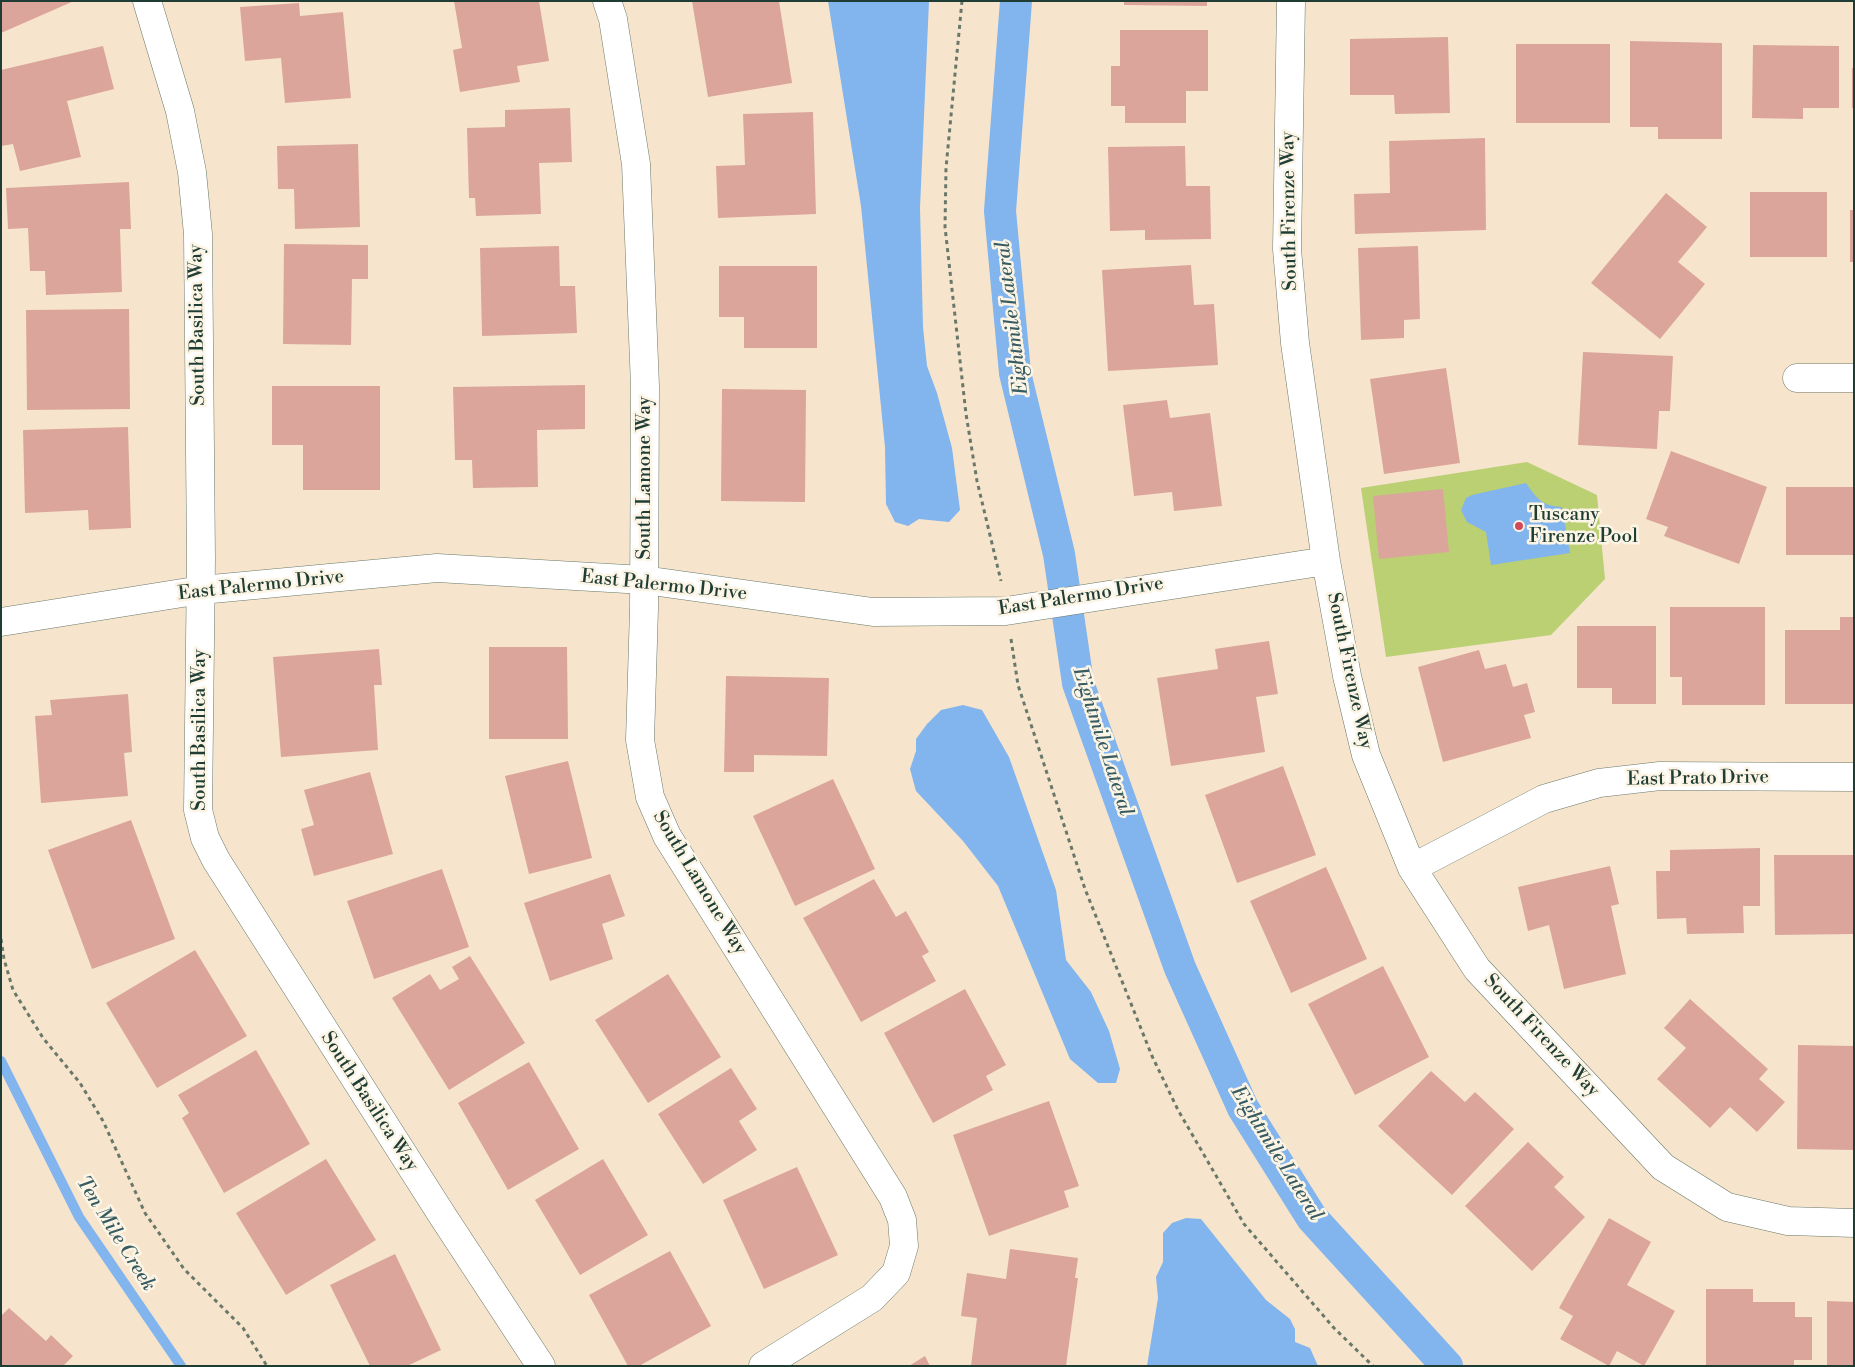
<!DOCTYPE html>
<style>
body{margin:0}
#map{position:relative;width:1855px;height:1367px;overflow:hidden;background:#f6e5cc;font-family:"Libre Bodoni",serif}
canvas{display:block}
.frame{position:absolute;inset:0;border:2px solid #1f3d34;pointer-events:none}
</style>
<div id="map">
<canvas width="1855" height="1367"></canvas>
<div class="frame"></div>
</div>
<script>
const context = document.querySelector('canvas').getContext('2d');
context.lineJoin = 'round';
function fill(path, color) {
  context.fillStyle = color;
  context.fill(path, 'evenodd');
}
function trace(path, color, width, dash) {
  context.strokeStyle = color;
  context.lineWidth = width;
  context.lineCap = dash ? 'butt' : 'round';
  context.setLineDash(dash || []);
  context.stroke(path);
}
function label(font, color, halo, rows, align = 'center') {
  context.font = font + ' "Libre Bodoni",serif';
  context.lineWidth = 5;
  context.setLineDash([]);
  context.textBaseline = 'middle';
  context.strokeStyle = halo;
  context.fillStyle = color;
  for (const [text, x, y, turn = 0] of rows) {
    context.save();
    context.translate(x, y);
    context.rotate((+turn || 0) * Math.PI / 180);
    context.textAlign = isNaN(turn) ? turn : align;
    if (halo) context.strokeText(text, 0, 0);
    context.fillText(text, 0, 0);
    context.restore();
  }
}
const green = new Path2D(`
 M1527,462L1597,495L1605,579L1551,635L1386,657L1361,488Z`);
const water = new Path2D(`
 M828,1H929L920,208L923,327L927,366L937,393L952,448L960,510L949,522L919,519L908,526L895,522L886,504L885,447L861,206Z
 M1526,483C1537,499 1542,506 1562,507L1570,553L1491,565L1486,532L1467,522L1461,510L1466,498L1472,495Z
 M963,705L982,710L1009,757L1056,890L1066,960L1091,992L1109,1031L1120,1069L1116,1083H1098L1070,1059L998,886L963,841L916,791L910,769L916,751V739L927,724L941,710Z
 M1186,1218L1201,1219L1266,1300L1290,1319L1295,1329V1342L1310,1348L1318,1366H1147L1158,1298L1156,1277L1163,1262V1233L1172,1223Z`);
const stream = new Path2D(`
 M1,1061L79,1217L181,1366`);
const canal = new Path2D(`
 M1016,1L1000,211L1015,373L1059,554L1078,683L1180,968L1243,1108L1312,1218L1447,1366`);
const building = new Path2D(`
 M1,1H74L1,33Z
 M454,1H539L549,61L517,66L520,82L460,92L453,50L462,48Z
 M692,1H779L792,83L708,97Z
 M1124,1H1207V6L1124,5Z
 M299,3L300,16L343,12L351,98L285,103L281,58L245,61L240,7Z
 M1120,30H1208V91H1186V123H1125V106H1111V66H1120Z
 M1448,37L1450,113L1395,114L1394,95H1350V39Z
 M1630,41L1722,43V139H1658V127H1630Z
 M1516,44H1610V123H1516Z
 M1753,45L1839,46V108H1803V119L1752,118Z
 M103,46L114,89L67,101L81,157L20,171L13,144L1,146V70Z
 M1852,68H1854V108H1852Z
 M570,108L572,162L539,163L541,214L476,216L475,198H469L467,128L505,127V110Z
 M813,112L816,214L718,218L716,166L745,165L743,114Z
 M1485,138L1486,230L1355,234L1354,194L1390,193L1389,141Z
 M358,144L360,227L295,229L294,189H278L277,146Z
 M1185,146L1186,186H1210L1211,239L1145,240V230L1110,231L1108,147Z
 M129,182L131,229H120L122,292L46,295L45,271H30L28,228L8,229L6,188Z
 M1750,192H1827V257H1750Z
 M1666,193L1707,227L1678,262L1705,284L1660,339L1591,283Z
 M1850,210H1854V262H1850Z
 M284,244L368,245V279H352L351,345L283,344Z
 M559,246L560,286H575L577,333L482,336L480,248Z
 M1418,246L1420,319L1404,320V338L1361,340L1358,248Z
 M1191,265L1194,305L1214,304L1218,365L1108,371L1102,270Z
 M719,266H817V348H744V317H719Z
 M129,309L130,409L27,410L26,310Z
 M1583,352L1673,356L1670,411H1659L1657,449L1578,445Z
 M1446,368L1460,463L1384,474L1370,379Z
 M585,385V429L537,430L538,487L473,488L472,460H455L453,387Z
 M272,386H380V490H303V445H272Z
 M722,389L806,390L805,502L721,501Z
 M1167,400L1170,418L1210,413L1222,506L1174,511L1172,492L1134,496L1123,405Z
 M128,427L131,528L89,530L88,510L25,513L23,430Z
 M1671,451L1767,487L1739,564L1664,536L1668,527L1646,519Z
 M1786,487H1854V555H1786Z
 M1443,489L1449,552L1379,559L1373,496Z
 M1670,607H1765V705H1682V677H1670Z
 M1840,617H1854V704H1785V630H1840Z
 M1577,626H1656V704H1612V688H1577Z
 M1269,641L1278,694L1256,697L1265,752L1171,766L1157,678L1218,669L1215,649Z
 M489,647H567L568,739H489Z
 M379,649L382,685H374L378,750L281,757L273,657Z
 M1479,650L1485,669L1506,664L1513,687L1527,683L1535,712L1524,715L1531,738L1443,762L1418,667Z
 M726,676L829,678L827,756L754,755V772H724Z
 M128,694L132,752L124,753L128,796L41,803L35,716L52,715L50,700Z
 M568,761L592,858L529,874L505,776Z
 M1283,766L1316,855L1237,883L1205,795Z
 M370,772L393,854L314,876L301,829L314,825L304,790Z
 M833,779L875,869L795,906L753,816Z
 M131,820L175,939L92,969L48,850Z
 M1760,848V906H1743L1744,933L1687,934L1686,918L1657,919L1656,871H1670V850Z
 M1774,855H1854V934L1775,935Z
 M1610,866L1619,904L1611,906L1626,974L1564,989L1549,925L1528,931L1518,887Z
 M1326,867L1367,959L1291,993L1250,901Z
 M442,869L469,947L374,979L347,901Z
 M610,874L625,916L602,924L613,959L550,981L524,903Z
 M874,879L896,917L906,911L929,952L922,956L936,981L861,1022L803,918Z
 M195,950L247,1036L157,1088L106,1003Z
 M470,956L525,1043L449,1090L392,998L430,974L440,990L459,979L452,967Z
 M1383,966L1429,1057L1355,1095L1308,1004Z
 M668,974L721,1057L648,1103L595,1020Z
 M965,989L1006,1065L986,1076L993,1090L933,1123L884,1033Z
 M1690,999L1768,1069L1759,1079L1785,1102L1757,1132L1730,1107L1710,1128L1657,1079L1686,1048L1664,1028Z
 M1798,1045L1854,1046V1150L1797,1149Z
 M256,1050L310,1144L224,1193L182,1118L189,1113L178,1095Z
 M529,1062L579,1149L508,1190L458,1103Z
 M731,1068L757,1109L739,1121L757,1150L703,1184L658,1114Z
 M1431,1071L1465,1102L1475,1092L1514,1129L1452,1195L1378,1126Z
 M1049,1101L1079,1186L1064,1191L1069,1207L989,1236L953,1135Z
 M1528,1142L1564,1177L1554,1187L1585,1217L1532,1271L1465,1206Z
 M326,1159L376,1240L286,1295L236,1213Z
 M603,1159L648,1235L580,1275L535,1200Z
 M797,1167L838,1255L764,1289L723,1200Z
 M1609,1218L1651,1242L1627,1285L1675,1311L1644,1366L1617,1351L1609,1366L1560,1339L1573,1316L1559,1308Z
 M1010,1249L1078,1258L1075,1278H1078L1066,1366H971L977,1318L961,1316L967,1273L1006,1279Z
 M670,1251L711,1326L639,1366H628L589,1295Z
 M395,1254L441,1350L407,1366H370L330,1285Z
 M1706,1289H1753V1302H1795V1317H1812V1360H1794V1366H1706Z
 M1827,1301L1854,1302V1366H1827Z
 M9,1308L46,1341L51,1335L73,1356L63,1366H1V1316Z
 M925,1356L930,1366H909Z`);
const path = new Path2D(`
 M962,1L946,168L945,227L966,414L977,481L1001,581
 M1011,639L1018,685L1085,889L1152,1056L1178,1110L1244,1224L1334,1328L1373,1366
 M1,939L4,959L13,990L43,1038L80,1083L103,1121L145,1213L184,1269L243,1328L267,1366`);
const minor = new Path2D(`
 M147,1L180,111L192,172L198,234L201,559L198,810L205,838L216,860L442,1215L541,1366
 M607,1L613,19L636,164L645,386L644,609L640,740L650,797L667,836L893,1197L902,1220L904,1246L896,1273L872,1298L763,1366
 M1291,1L1287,249L1295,343L1326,561L1347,676L1366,755L1412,868L1477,969L1663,1167L1727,1207L1788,1221L1854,1223
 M1797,378H1854
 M1,622L201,590L437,568L644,580L873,612L1006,611L1326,561
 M1412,868L1544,799L1599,783L1660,776L1854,777`);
const markers = [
 [1519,526,5,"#d1495b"]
];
const streetNames = [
 ["South Firenze Way",1290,211,-91],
 ["South Basilica Way",198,325,-91],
 ["South Lamone Way",645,478,-90],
 ["East Palermo Drive",261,586,-6],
 ["East Palermo Drive",664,586,6],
 ["East Palermo Drive",1081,597,-9],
 ["South Firenze Way",1349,671,78],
 ["South Basilica Way",200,730,-90],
 ["East Prato Drive",1698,779,-1],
 ["South Lamone Way",699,883,59],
 ["South Firenze Way",1541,1036,47],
 ["South Basilica Way",369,1102,57]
];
const poiNames = [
 ["Tuscany",1529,515],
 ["Firenze Pool",1529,537]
];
const waterNames = [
 ["Eightmile Lateral",1013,318,-97],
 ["Eightmile Lateral",1102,742,72],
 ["Eightmile Lateral",1276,1154,58],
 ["Ten Mile Creek",115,1234,58]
];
fill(green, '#bbcf73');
fill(water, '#82b4ee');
trace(stream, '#82b4ee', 10);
trace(canal, '#82b4ee', 32);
fill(building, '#dba59b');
trace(minor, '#6a7869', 29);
trace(path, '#6a7869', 3, [4, 4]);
trace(minor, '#fff', 28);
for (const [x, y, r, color] of markers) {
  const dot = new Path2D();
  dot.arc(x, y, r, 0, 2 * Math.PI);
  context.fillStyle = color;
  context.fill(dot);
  trace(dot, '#fcf5e5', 2);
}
label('19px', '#1f3d34', '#fcf5e5', streetNames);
label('19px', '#1f3d34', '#fcf5e5', poiNames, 'left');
label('italic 20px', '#385b62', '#fcf5e5', waterNames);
</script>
